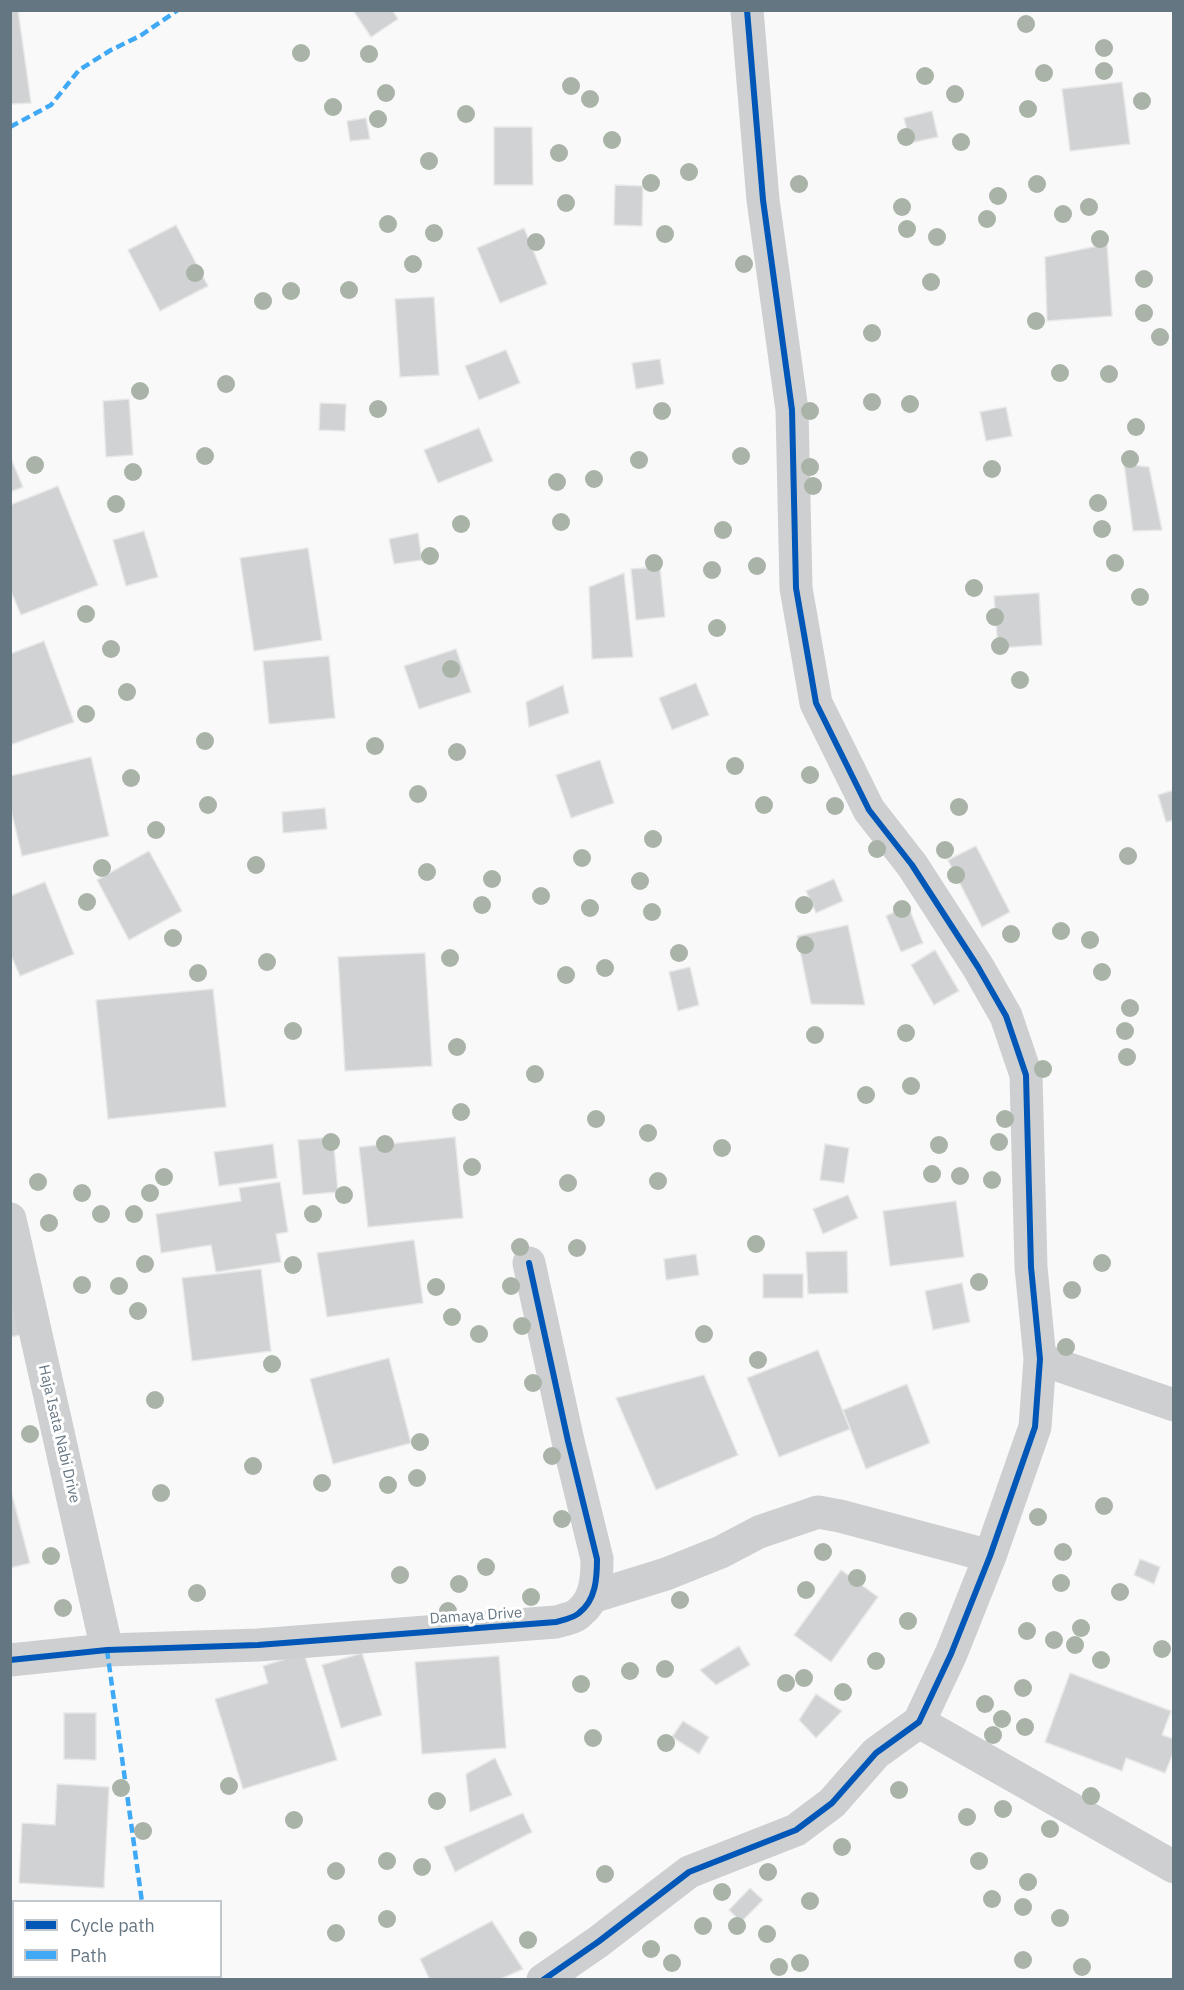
<!DOCTYPE html>
<style>
body{margin:0}
#map{position:relative;width:1184px;height:1990px;overflow:hidden;background:#f9f9f9;font-family:"IBM Plex Sans",sans-serif}
canvas{display:block}
.frame{position:absolute;inset:0;border:12px solid #657683;pointer-events:none}
.legend{position:absolute;left:12px;top:1900px;width:210px;height:78px;box-sizing:border-box;background:#fff;border:2px solid #c1c8cd;margin:0;padding:8px 10px;list-style:none;font-size:18px;color:#657683}
.legend li{display:flex;align-items:center;gap:12px;height:30px}
.legend b{width:30px;border:2px solid #c1c8cd}
</style>
<div id="map">
<canvas width="1184" height="1990"></canvas>
<div class="frame"></div>
<ul class="legend">
<li><b style="height:8px;background:#0057b8"></b>Cycle path</li>
<li><b style="height:8px;background:#3fa9f5"></b>Path</li>
</ul>
</div>
<script>
const context = document.querySelector('canvas').getContext('2d');
context.lineJoin = 'round';
function fill(path, color) {
  context.fillStyle = color;
  context.fill(path, 'evenodd');
}
function trace(path, color, width, dash) {
  context.strokeStyle = color;
  context.lineWidth = width;
  context.lineCap = dash ? 'butt' : 'round';
  context.setLineDash(dash || []);
  context.stroke(path);
}
function label(font, color, halo, rows, align = 'center') {
  context.font = font + ' "IBM Plex Sans",sans-serif';
  context.lineWidth = 6;
  context.setLineDash([]);
  context.textBaseline = 'middle';
  context.strokeStyle = halo;
  context.fillStyle = color;
  for (const [text, x, y, turn = 0] of rows) {
    context.save();
    context.translate(x, y);
    context.rotate((+turn || 0) * Math.PI / 180);
    context.textAlign = isNaN(turn) ? turn : align;
    if (halo) context.strokeText(text, 0, 0);
    context.fillText(text, 0, 0);
    context.restore();
  }
}
const building = new Path2D(`
 M10,10H18L31,103L10,104Z
 M353,10H392L398,19L371,37Z
 M1122,82L1130,144L1070,151L1062,89Z
 M932,111L938,137L910,143L904,118Z
 M366,118L370,139L350,141L347,121Z
 M494,127H532L533,185H494Z
 M615,185L643,186L642,226L614,225Z
 M176,225L208,286L160,311L128,250Z
 M524,228L547,284L500,303L477,248Z
 M1107,244L1112,316L1047,321L1045,257Z
 M434,297L439,375L400,377L395,299Z
 M506,350L520,383L479,400L465,366Z
 M660,359L664,384L636,389L632,363Z
 M129,399L133,455L106,457L103,401Z
 M320,403L346,404L345,431L319,430Z
 M1006,407L1012,436L986,441L980,412Z
 M479,428L493,461L438,483L424,450Z
 M10,456L23,487L10,492Z
 M1124,464L1149,467L1162,530L1133,531Z
 M58,486L98,585L21,615L10,589V505Z
 M144,531L158,577L126,586L113,540Z
 M418,533L422,560L394,564L389,539Z
 M308,548L322,640L254,651L240,558Z
 M660,567L665,617L636,620L631,569Z
 M624,573L633,657L592,659L589,587Z
 M1039,593L1042,645L998,648L994,596Z
 M44,641L74,722L10,745V654Z
 M456,649L471,692L419,709L404,666Z
 M329,656L335,718L269,724L263,661Z
 M696,683L709,715L672,730L659,698Z
 M563,685L569,713L529,727L526,702Z
 M91,757L109,836L22,856L10,806V776Z
 M600,760L614,803L571,818L556,775Z
 M1174,790V820L1166,822L1158,795Z
 M325,808L327,829L283,833L282,812Z
 M976,846L1010,912L982,927L948,860Z
 M149,851L182,911L129,940L97,880Z
 M834,879L843,901L816,913L806,891Z
 M45,882L74,954L20,976L10,953V896Z
 M908,906L923,943L901,952L886,916Z
 M848,925L865,1005L811,1004L797,936Z
 M935,950L959,991L934,1005L911,965Z
 M425,953L432,1066L345,1071L338,957Z
 M690,967L699,1005L678,1011L669,972Z
 M213,989L226,1107L108,1119L96,1000Z
 M333,1137L338,1192L303,1195L298,1140Z
 M455,1137L463,1218L368,1227L359,1147Z
 M273,1144L277,1178L219,1186L214,1152Z
 M825,1144L849,1148L844,1183L820,1180Z
 M280,1182L288,1232L276,1234L281,1262L216,1272L211,1245L161,1253L156,1214L241,1201L239,1188Z
 M848,1195L858,1218L823,1234L813,1209Z
 M956,1201L964,1257L890,1266L883,1211Z
 M414,1240L423,1303L327,1317L317,1253Z
 M847,1251L848,1293L808,1294L806,1252Z
 M696,1254L699,1275L666,1280L664,1259Z
 M261,1269L271,1351L192,1361L182,1278Z
 M763,1274H803V1298H763Z
 M962,1283L970,1322L933,1330L925,1291Z
 M19,1300L26,1334L10,1337V1301Z
 M818,1350L850,1429L779,1457L747,1378Z
 M389,1358L411,1443L333,1464L310,1379Z
 M704,1375L738,1455L656,1490L616,1398Z
 M907,1384L930,1443L866,1469L843,1410Z
 M11,1491L30,1563L10,1568V1492Z
 M1140,1559L1160,1567L1154,1584L1134,1575Z
 M841,1570L878,1597L831,1662L794,1635Z
 M739,1646L750,1665L716,1685L700,1670Z
 M304,1653L337,1760L243,1789L215,1699L268,1683L263,1666Z
 M362,1653L382,1715L341,1728L322,1665Z
 M499,1656L506,1748L422,1754L415,1662Z
 M1070,1673L1171,1711L1162,1735L1174,1739V1751L1165,1773L1126,1758L1122,1771L1045,1742Z
 M816,1694L842,1711L816,1738L799,1720Z
 M64,1713H96V1760L64,1759Z
 M683,1721L709,1737L699,1754L672,1737Z
 M495,1758L512,1795L470,1812L466,1774Z
 M57,1784L109,1787L104,1888L19,1883L22,1823L55,1825Z
 M523,1813L532,1832L455,1872L444,1847Z
 M750,1888L763,1900L741,1922L729,1910Z
 M492,1921L523,1969L498,1980H430L420,1959Z`);
const street = new Path2D(`
 M10,1219L107,1650
 M1040,1359L1174,1405
 M592,1597L666,1574L721,1552L759,1532L818,1512L840,1516L990,1556
 M10,1660L107,1650L258,1645L556,1622C563,1620 574,1618 579,1613C596,1600 597,1578 597,1559L568,1441L529,1263
 M919,1722L1174,1867
 M543,1980L598,1942L689,1872L796,1830L832,1803L876,1753L919,1722L951,1654L990,1556L1035,1427L1040,1359L1031,1267L1026,1075L1006,1016L978,967L912,865L869,810L816,703L796,588L792,410L763,200L747,10`);
const quiet = new Path2D(`
 M10,127L51,105L79,70L111,50L140,36L178,10
 M107,1650L142,1902
 M152,1976V1980`);
const cycleway = new Path2D(`
 M10,1660L107,1650L258,1645L556,1622C563,1620 574,1618 579,1613C596,1600 597,1578 597,1559L568,1441L529,1263
 M543,1980L598,1942L689,1872L796,1830L832,1803L876,1753L919,1722L951,1654L990,1556L1035,1427L1040,1359L1031,1267L1026,1075L1006,1016L978,967L912,865L869,810L816,703L796,588L792,410L763,200L747,10`);
const trees = [
 [1026,24],
 [1104,48],
 [301,53],
 [369,54],
 [1104,71],
 [1044,73],
 [925,76],
 [571,86],
 [386,93],
 [955,94],
 [590,99],
 [1142,101],
 [333,107],
 [1028,109],
 [466,114],
 [378,119],
 [906,137],
 [612,140],
 [961,142],
 [559,153],
 [429,161],
 [689,172],
 [651,183],
 [799,184],
 [1037,184],
 [998,196],
 [566,203],
 [902,207],
 [1089,207],
 [1063,214],
 [987,219],
 [388,224],
 [907,229],
 [434,233],
 [665,234],
 [937,237],
 [1100,239],
 [536,242],
 [413,264],
 [744,264],
 [195,273],
 [1144,279],
 [931,282],
 [349,290],
 [291,291],
 [263,301],
 [1144,313],
 [1036,321],
 [872,333],
 [1160,337],
 [1060,373],
 [1109,374],
 [226,384],
 [140,391],
 [872,402],
 [910,404],
 [378,409],
 [662,411],
 [810,411],
 [1136,427],
 [205,456],
 [741,456],
 [1130,459],
 [639,460],
 [35,465],
 [810,467],
 [992,469],
 [133,472],
 [594,479],
 [557,482],
 [813,486],
 [1098,503],
 [116,504],
 [561,522],
 [461,524],
 [1102,529],
 [723,530],
 [430,556],
 [654,563],
 [1115,563],
 [757,566],
 [712,570],
 [974,588],
 [1140,597],
 [86,614],
 [995,617],
 [717,628],
 [1000,646],
 [111,649],
 [451,669],
 [1020,680],
 [127,692],
 [86,714],
 [205,741],
 [375,746],
 [457,752],
 [735,766],
 [810,775],
 [131,778],
 [418,794],
 [208,805],
 [764,805],
 [835,806],
 [959,807],
 [156,830],
 [653,839],
 [877,849],
 [945,850],
 [1128,856],
 [582,858],
 [256,865],
 [102,868],
 [427,872],
 [956,875],
 [492,879],
 [640,881],
 [541,896],
 [87,902],
 [482,905],
 [804,905],
 [590,908],
 [902,909],
 [652,912],
 [1061,931],
 [1011,934],
 [173,938],
 [1090,940],
 [805,945],
 [679,953],
 [450,958],
 [267,962],
 [605,968],
 [1102,972],
 [198,973],
 [566,975],
 [1130,1008],
 [293,1031],
 [1125,1031],
 [906,1033],
 [815,1035],
 [457,1047],
 [1127,1057],
 [1043,1069],
 [535,1074],
 [911,1086],
 [866,1095],
 [461,1112],
 [596,1119],
 [1005,1119],
 [648,1133],
 [331,1142],
 [999,1142],
 [385,1144],
 [939,1145],
 [722,1148],
 [472,1167],
 [932,1174],
 [960,1176],
 [164,1177],
 [992,1180],
 [658,1181],
 [38,1182],
 [568,1183],
 [82,1193],
 [150,1193],
 [344,1195],
 [101,1214],
 [134,1214],
 [313,1214],
 [49,1223],
 [756,1244],
 [520,1247],
 [577,1248],
 [1102,1263],
 [145,1264],
 [293,1265],
 [979,1282],
 [82,1285],
 [119,1286],
 [511,1286],
 [436,1287],
 [1072,1290],
 [138,1311],
 [452,1317],
 [522,1326],
 [479,1334],
 [704,1334],
 [1066,1347],
 [758,1360],
 [272,1364],
 [533,1383],
 [155,1400],
 [30,1434],
 [420,1442],
 [552,1456],
 [253,1466],
 [417,1478],
 [322,1483],
 [388,1485],
 [161,1493],
 [1104,1506],
 [1038,1517],
 [562,1519],
 [823,1552],
 [1063,1552],
 [51,1556],
 [486,1567],
 [400,1575],
 [857,1578],
 [1061,1583],
 [459,1584],
 [806,1590],
 [1120,1592],
 [197,1593],
 [531,1597],
 [680,1600],
 [63,1608],
 [448,1611],
 [908,1621],
 [1081,1628],
 [1027,1631],
 [1054,1640],
 [1075,1645],
 [1162,1649],
 [1101,1660],
 [876,1661],
 [665,1669],
 [630,1671],
 [804,1678],
 [786,1683],
 [581,1684],
 [1023,1688],
 [843,1692],
 [985,1704],
 [1002,1719],
 [1025,1727],
 [993,1735],
 [593,1738],
 [666,1743],
 [229,1786],
 [121,1788],
 [899,1790],
 [1091,1796],
 [437,1801],
 [1003,1809],
 [967,1817],
 [294,1820],
 [1050,1829],
 [143,1831],
 [842,1847],
 [387,1861],
 [979,1861],
 [422,1867],
 [336,1871],
 [768,1872],
 [605,1874],
 [1028,1882],
 [722,1892],
 [992,1899],
 [810,1901],
 [1023,1907],
 [1060,1918],
 [387,1919],
 [703,1926],
 [737,1926],
 [336,1933],
 [767,1934],
 [528,1940],
 [651,1949],
 [1023,1960],
 [672,1963],
 [800,1963],
 [779,1967],
 [1082,1967]
];
const streetNames = [
 ["Haja Isata Nabi Drive",59,1434,77],
 ["Damaya Drive",476,1616,-4]
];
fill(building, '#d0d2d3');
trace(building, '#e8e8e8', 1.5);
trace(street, '#cecfd0', 33);
trace(quiet, '#3fa9f5', 4.5, [9, 4.5]);
trace(cycleway, '#0057b8', 6);
context.fillStyle = '#a9b3a7';
for (const [x, y] of trees) {
  context.beginPath();
  context.arc(x, y, 9, 0, 2 * Math.PI);
  context.fill();
}
label('15px', '#657683', '#fff', streetNames);
</script>
